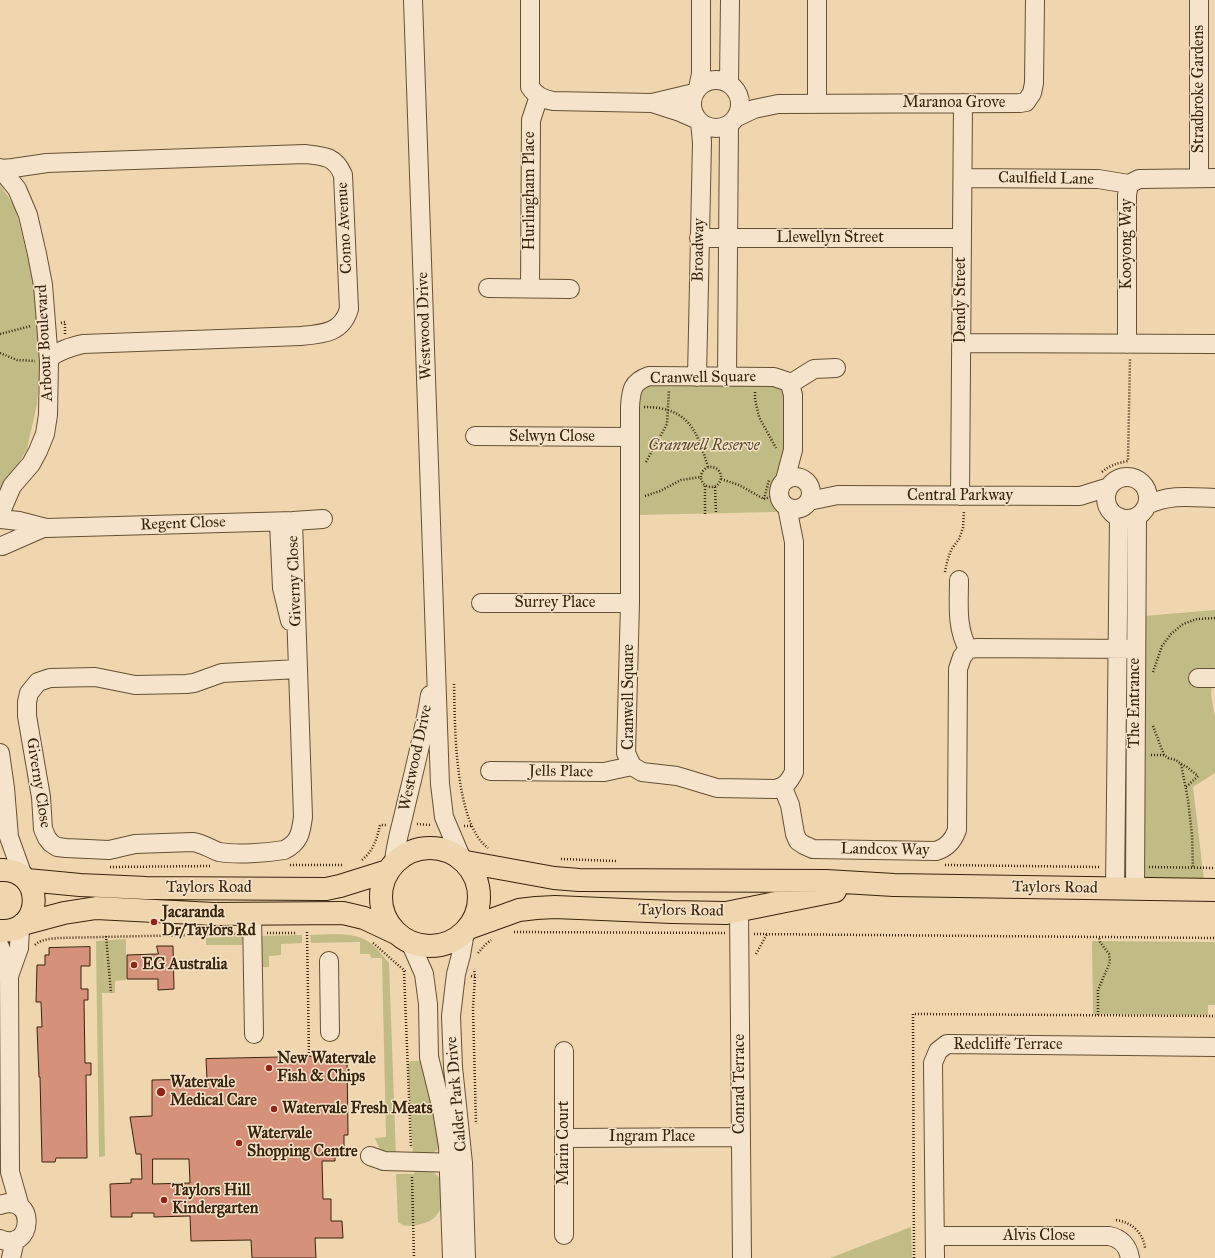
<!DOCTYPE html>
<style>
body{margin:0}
canvas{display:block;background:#efd6af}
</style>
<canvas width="1215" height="1258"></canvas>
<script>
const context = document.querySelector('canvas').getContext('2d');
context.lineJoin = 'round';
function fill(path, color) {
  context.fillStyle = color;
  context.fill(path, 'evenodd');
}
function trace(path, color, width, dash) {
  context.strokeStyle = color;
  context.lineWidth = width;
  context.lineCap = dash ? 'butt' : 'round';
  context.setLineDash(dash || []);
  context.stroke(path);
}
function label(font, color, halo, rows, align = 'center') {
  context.font = font + ' "IM FELL Great Primer",serif';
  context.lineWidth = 3;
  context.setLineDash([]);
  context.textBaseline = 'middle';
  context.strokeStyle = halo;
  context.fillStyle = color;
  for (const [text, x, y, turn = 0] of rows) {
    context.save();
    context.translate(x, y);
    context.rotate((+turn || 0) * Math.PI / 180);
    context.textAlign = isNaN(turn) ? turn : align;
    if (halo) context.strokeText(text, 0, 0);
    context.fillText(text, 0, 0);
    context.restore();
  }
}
const green = new Path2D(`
 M0,185L15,207L34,282L41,346L37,404L27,449L0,496Z
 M772,379L788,394L786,460L774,483L773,493L776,501L782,508L775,512L636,515V397L642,384Z
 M1215,610V665L1211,694L1215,718V773L1193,787L1204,880L1151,879L1141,874L1144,616Z
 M302,935V943L281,944V955L269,956V967H257V936Z
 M310,935C329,935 353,931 369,942C376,947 383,956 389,963L396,1156L380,1150L375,1138L386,1137L382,958H371L370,954H360V942L311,943Z
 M242,936V945H206V938Z
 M126,939V980L115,981V993H102L105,1156L99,1157L96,941Z
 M1092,941L1215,942V1005H1208V1015L1093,1014Z
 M411,1061H421L428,1081L440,1145C435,1156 424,1155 413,1156L408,1064Z
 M414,1170C419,1170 425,1170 430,1171C448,1177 447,1205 435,1217C430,1223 411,1228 403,1225C401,1224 400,1223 398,1222L396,1174H414Z
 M911,1227L912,1258H830Z`);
const building = new Path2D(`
 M157,946H173L174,989L158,990V979H127V955L158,954Z
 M90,947V966H81V989H88V1000H84L85,1063H91V1075H86L87,1158H56L55,1162H42L40,1077H39L37,1027H42L41,1002H36L37,965H45V955H49V948Z
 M347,1056L348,1135H344V1153H335V1161H322L323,1199H331V1221H342L343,1238H315L316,1258H252L251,1240L191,1241L190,1216L154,1217V1213H132V1217H111L110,1184L131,1183V1179H142L141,1154H136L130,1117L152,1116V1080L207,1079L206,1059ZM153,1159H189L190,1183L153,1184Z`);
const path = new Path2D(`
 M61,323L65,322V334
 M0,334L31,326
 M0,353L17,360L35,361
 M755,392V399L759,417L776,448
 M644,407C689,407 697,431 708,467
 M646,462L667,424L669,390
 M701 477a10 10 0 1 1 20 0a10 10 0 1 1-20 0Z
 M1102,472C1110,465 1118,463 1128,461L1130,359
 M721,479L739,485L764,499
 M715,487L716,512
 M645,496L660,491L681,480L701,477
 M764,499L769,480
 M764,499L777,495
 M705,514V486
 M945,572L947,562L951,550L959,539L963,528L964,511
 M1153,672L1162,646L1171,634L1183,624L1197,619L1215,618
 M454,684C455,724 454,823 488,848
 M1153,726L1164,755L1168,758L1176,760L1181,764L1188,800L1192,835L1193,868
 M1151,755H1164
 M1181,764L1187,767L1198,776L1186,787
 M417,824L431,825
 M464,826H472
 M561,859L616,861
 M362,860C373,851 377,839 380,825H386
 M290,865H343
 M945,865L1100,867
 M110,867L211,866
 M1149,867L1215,868
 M307,932L309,1057
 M514,932L725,933
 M267,933H296
 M754,934L1215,938
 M106,936L111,993
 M373,943L406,972
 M35,945C41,939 50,939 58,938L236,934
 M478,953L486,944L491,940
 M756,954L767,934
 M404,971L411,1148
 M471,976L475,977L474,969
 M475,977L473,1008L476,1124
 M1098,1015V990L1110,962L1109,954L1100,942L1099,937
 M412,1177L414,1258
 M1116,1220C1131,1222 1143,1232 1145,1248
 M914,1258L913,1014L1215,1016`);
const minor = new Path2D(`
 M413,0L440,784L444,817L461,857
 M530,0V87C536,96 543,99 553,101L652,103L680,112L696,119
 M692 104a24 24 0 1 1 48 0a24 24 0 1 1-48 0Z
 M729,83L730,0
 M698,88L701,74V0
 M652,103L694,93
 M817,103V0
 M737,117L754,109L778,104L1020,103L1026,102L1032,93L1034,83L1035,0
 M0,168L17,189L28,215L37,254L43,285L49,361L48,415L45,434L38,451L31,464L12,486L0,514
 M1,169L13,168L47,163L305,154C324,156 335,156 343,175L349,309C342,333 323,334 301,336L83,344C70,347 60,350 49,358
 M963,178L1098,179L1129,184
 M1199,178V0
 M699,238H961
 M488,288L570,289
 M530,288L531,120L539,96
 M961,343L1215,344
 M1127,344V195L1129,184L1139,179L1215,178
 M697,377L702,142L700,122
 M727,377L729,124
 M790,384L814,369L836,368
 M475,436L629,437
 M779 493a16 16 0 1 1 32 0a16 16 0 1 1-32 0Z
 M1106 498a21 21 0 1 1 42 0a21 21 0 1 1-42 0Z
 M785,480L793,450V395L790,384L786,381L774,377L649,376C632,382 631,390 630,407V603L626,753L632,766L642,772L677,776L717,788L775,789C785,787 789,782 794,772V542L787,507
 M960,496L963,103
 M809,501L838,495L1080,496L1109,487
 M1147,505C1170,494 1190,497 1215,498
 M0,519L19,521L46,528L293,521L323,519
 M293,521L303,817C301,833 299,843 284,850C266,853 237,855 219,852C210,849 202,843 193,842L135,844L109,850L66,848L57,847L51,843L47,838L43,829L41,797L27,716V702L29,693L38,682L50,678L95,677L135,685L186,684L194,683L222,673L298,669
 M279,522L282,588L290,621
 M2,546L43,528
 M959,580C959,604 956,627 968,649
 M481,603H630
 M1198,678H1215
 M0,753L5,788L9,837L23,876
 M490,771L604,772L632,766
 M783,788L790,805L795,834L798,841L804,845L813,849L936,851C947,848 953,841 957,830L958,669L962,657L968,649L978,648L1136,649
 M394,863C395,845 401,827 405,809C414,771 424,733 430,695
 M1115,889L1119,517
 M1135,889L1137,517
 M739,910L742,1258
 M252,915L254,1034
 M465,932L461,955L456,974L451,1016L453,1067L463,1163L466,1258
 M410,942L424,974L428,1004L429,1057L442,1110L448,1146L452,1258
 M0,947L4,958L9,976L10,1172L20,1207
 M329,961L330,1032
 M9,976L19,948L20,927
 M564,1051V1235
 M564,1138L740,1137
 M370,1156L384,1161L460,1163
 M0,1205C38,1192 33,1254 0,1239
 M935,1236H1109C1121,1238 1128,1246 1130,1258
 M11,1258L15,1240
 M935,1258L933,1063L938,1051L947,1044L1215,1047`);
const major = new Path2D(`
 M381 897a49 49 0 1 1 98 0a49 49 0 1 1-98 0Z
 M466,862L554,878L579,880L826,881L894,885L1215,890
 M0,870C45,867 45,934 0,931
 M27,880L80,885L146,888L326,889L340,886L388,871
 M23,924L64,913L96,908L214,914L343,913L364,918L398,934
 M469,928L519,910L536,908L555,907L672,912L726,913L835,891`);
const markers = [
 [154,922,4,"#8f2418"],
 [134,965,4,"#8f2418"],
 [269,1068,4,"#8f2418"],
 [161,1092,5,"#8f2418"],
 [274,1109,4,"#8f2418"],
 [239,1143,4,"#8f2418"],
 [164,1200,4,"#8f2418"]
];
const streetNames = [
 ["Stradbroke Gardens",1199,89,-90],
 ["Maranoa Grove",954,103],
 ["Caulfield Lane",1046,179,1],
 ["Hurlingham Place",530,191,-90],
 ["Como Avenue",345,228,-93],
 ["Llewellyn Street",830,238],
 ["Kooyong Way",1127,244,-90],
 ["Broadway",699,250,-89],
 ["Dendy Street",961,300,-90],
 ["Westwood Drive",425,326,-92],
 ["Arbour Boulevard",45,343,-93],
 ["Cranwell Square",703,378,-1],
 ["Selwyn Close",552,437],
 ["Central Parkway",960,496],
 ["Regent Close",183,524,-2],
 ["Giverny Close",295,581,-92],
 ["Surrey Place",555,603],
 ["Cranwell Square",629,697,-90],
 ["The Entrance",1135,703,-90],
 ["Westwood Drive",416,758,-78],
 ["Jells Place",561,772,1],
 ["Giverny Close",38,783,81],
 ["Landcox Way",885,850,1],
 ["Taylors Road",209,888],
 ["Taylors Road",1055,888,1],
 ["Taylors Road",681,911,1],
 ["Redcliffe Terrace",1008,1045],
 ["Conrad Terrace",740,1084,-90],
 ["Calder Park Drive",457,1094,-95],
 ["Ingram Place",652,1137],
 ["Marin Court",564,1143,-90],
 ["Alvis Close",1039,1236]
];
const parkNames = [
 ["Cranwell Reserve",704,446]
];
const poiNames = [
 ["Jacaranda",162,913],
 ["Dr/Taylors Rd",162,931],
 ["EG Australia",142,965],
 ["New Watervale",277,1059],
 ["Fish & Chips",277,1077],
 ["Watervale",170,1083],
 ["Medical Care",170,1101],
 ["Watervale Fresh Meats",282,1109],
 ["Watervale",247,1134],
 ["Shopping Centre",247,1152],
 ["Taylors Hill",172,1191],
 ["Kindergarten",172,1209]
];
fill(green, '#c1bc85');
fill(building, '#d6917b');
trace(building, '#38230b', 1);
trace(minor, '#665034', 20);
trace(major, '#38230b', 24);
trace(path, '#38230b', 2.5, [1, 2]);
trace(minor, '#f5e4cb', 18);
trace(major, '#efd6af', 22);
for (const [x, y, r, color] of markers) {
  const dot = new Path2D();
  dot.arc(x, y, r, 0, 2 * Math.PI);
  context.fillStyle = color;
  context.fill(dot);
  trace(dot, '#f5e4cb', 1.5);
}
label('16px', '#38230b', '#f5e4cb', streetNames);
label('italic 16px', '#5a492a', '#f5e4cb', parkNames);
label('bold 16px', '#38230b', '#f5e4cb', poiNames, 'left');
</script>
